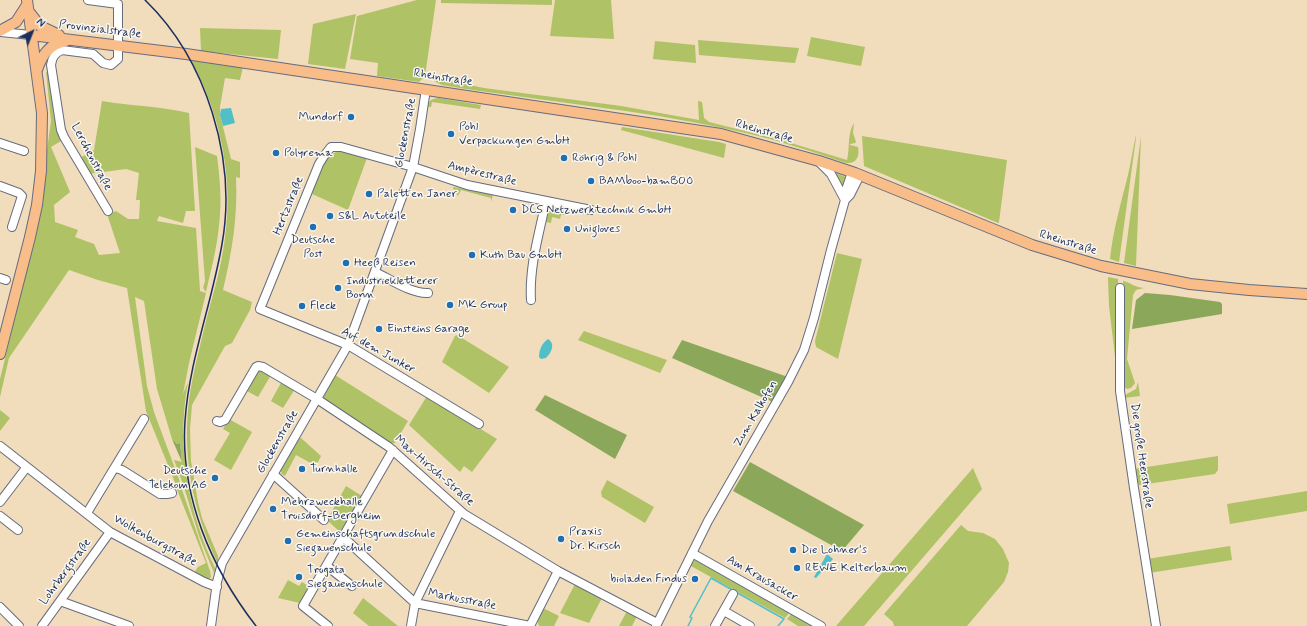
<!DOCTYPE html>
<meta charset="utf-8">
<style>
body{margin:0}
#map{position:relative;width:1307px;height:626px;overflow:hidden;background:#f1dcbc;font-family:Mynerve,sans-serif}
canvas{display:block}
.north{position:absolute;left:12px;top:12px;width:40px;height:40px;-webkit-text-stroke:3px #fbf7ec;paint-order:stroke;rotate:43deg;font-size:11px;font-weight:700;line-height:16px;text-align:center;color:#1b2f5e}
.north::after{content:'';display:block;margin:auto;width:14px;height:18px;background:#1b2f5e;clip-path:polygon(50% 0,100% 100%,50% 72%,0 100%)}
</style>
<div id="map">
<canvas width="1307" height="626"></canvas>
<div class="north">N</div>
</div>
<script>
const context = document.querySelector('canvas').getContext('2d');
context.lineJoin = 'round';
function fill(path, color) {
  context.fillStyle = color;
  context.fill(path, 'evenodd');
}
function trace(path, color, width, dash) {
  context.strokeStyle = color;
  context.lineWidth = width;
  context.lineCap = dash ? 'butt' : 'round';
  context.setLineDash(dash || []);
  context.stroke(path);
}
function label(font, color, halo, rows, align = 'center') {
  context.font = font + ' Mynerve,sans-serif';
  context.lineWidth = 3;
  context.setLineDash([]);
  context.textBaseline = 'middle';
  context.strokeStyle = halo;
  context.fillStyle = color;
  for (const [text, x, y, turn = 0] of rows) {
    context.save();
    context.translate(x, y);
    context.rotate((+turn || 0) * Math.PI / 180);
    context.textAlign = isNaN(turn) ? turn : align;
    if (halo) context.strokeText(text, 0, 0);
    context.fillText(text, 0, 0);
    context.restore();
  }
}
const green = new Path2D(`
 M417,0H436L425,76L419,82L377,76L378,63L350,59L357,16Z
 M441,0H552V5L441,3Z
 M555,0H611L614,39L550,36Z
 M356,14L345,69L308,64L313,24Z
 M200,28L281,30L278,59L201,51Z
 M811,37L865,47L861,66L807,56Z
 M698,40L799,48L795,63L699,55Z
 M655,41L695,45L696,63L653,59Z
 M191,60L243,67L240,80L225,78L220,107V115L231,159L240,162V178L236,177C238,216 232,252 223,290L252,302L250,310L232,343L225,346L192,405L190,429L191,461L198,502L202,518L218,556V564C198,521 186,477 187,429C187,394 197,359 205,325C211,301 219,276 223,251C235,186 223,119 191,60Z
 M46,72L49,74L54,115L61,141L51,147L70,192L54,205L55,222L78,230L75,237L94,244L99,255L120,253L107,214L116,211L128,219H139L140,200H136L139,173L126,169L88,174L78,159L94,150L102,101C131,106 160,106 189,113L195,211H186L183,223L159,216L157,221L196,228L200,291L206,293L189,363L183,394L188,382C176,447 188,512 216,570L214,573L199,536L183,484L174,460L182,462L180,443L177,444L172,439L157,389L144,301L135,297L147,386L154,412L180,482L179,485H176L146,411L127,288L98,280L69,270L9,358L0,397V379L35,236L51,121Z
 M431,77L484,88L621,106L699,120L698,101L702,102L704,118L709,122L781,140L847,160C850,148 847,134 854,123L853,133L856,142L855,143L850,144V145L858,147C860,157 856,164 846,163C808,150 771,138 732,130C637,109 538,101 442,85L436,82Z
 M439,98L481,105L480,109L432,102L431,107H428C429,99 432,99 439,98Z
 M622,127L719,142L726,144L724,158L621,130Z
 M1136,135V138L1119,262L1110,259C1113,230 1121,203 1128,175C1131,162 1133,148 1136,135Z
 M862,136L1007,160L999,222L998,223L864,166Z
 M1141,136L1136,266L1124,263Z
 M195,147L217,156C220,179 222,202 219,225C217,248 211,270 206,292L203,288L205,281Z
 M341,151L367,158L348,210L312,194C318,179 322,153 341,151Z
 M835,173L846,177L843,189Z
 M454,187L493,195L491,202V198L461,190L458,196L453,188Z
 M555,208L565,210L566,215H561L560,219L552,217L551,223L546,222L549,211Z
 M837,253L862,259L838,359L816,347L815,341Z
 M1108,277L1118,279V365H1116L1109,306Z
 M1123,281C1132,283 1133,287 1144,288L1136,290L1133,295L1127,359L1135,383L1131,388L1127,389L1123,386Z
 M584,331L667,360L660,373L578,340Z
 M457,335L509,367L489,393L442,362L455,336Z
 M259,369L271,375L258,397L245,390Z
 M335,375L408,421L395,443L389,444L321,399Z
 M282,381L295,389L283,408L271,401Z
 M1138,382L1140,396L1124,398L1125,395L1136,389Z
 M427,396L497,439L472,472L464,466L460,472L409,425Z
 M0,410L10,418L0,431Z
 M229,419L252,432L231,470L214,460L230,433L223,429Z
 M301,438L321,456L316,466L296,455L285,476L282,474L280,475L282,472L280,471L279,473L297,439Z
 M1218,456V470L1215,474L1140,485L1136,483L1134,469Z
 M973,468L982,489L864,626H836Z
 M607,480L654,507L645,523L602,497L601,492Z
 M179,486L181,487L210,571L211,577L208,580L194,573L198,567L206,563L176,487Z
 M346,486L362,496L340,532L327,520Z
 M1307,491V511L1230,524L1227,504Z
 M961,525L968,531L983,533L995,539L1003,549L1009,563L1008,572L1004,582L967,626H894L893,622L884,614Z
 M1230,546L1232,560L1149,573L1147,559Z
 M696,559L790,612L785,618L691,566L694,560Z
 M288,580L299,586L302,582L310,587L300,603L278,598Z
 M575,584L602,598L589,623L560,613Z
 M363,598L398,626H369L353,613Z
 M543,608L559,616L554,626H539L537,620Z
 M627,611L637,616L632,626H619Z
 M792,613L812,624L811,626H798L787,619Z`);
const forest = new Path2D(`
 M1145,293L1170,295L1220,302L1222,304V314L1132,329L1136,300Z
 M682,340L788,377L773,402L672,358Z
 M545,395L627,435L615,459L535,410Z
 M172,439L177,444L180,443L182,462Z
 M750,462L864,525L842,551L733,491Z`);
const water = new Path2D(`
 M231,108L235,123L223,126L220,115L221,109Z
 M548,339C556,344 551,353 546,358L541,359L539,357C539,350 542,343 548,339Z
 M827,554L833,559L816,578L814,577Z`);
const stream = new Path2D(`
 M688,626L692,618L690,617L711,578L784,619L778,626`);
const minor = new Path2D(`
 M88,0L118,4V59L111,65L103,63L93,54L62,50C55,53 52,57 51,65L61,130L64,137L108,211
 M0,32L31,35
 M0,143L24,151
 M819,162L831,174L845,200
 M0,186L19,193L22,196L12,227
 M845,200L850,195L860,175
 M375,272C390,279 412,294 428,293
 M0,278L6,280
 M1120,288V391L1134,488L1156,626
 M531,300C529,267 539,234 546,201
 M217,421L220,422L225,420L256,367L258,366L263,367L317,399L389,447L464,514L558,571L657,623
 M479,424L348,345L260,309L319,164L324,156L331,147H341L413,167L467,185L591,210
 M0,446L110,532L204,582L217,587
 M115,468L122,470L160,494H167L172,493
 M273,474L324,520
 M0,502L26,468
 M87,513L144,419
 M0,516L18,530
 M343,537L415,603L530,626
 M692,553L821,626
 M327,566L352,586
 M60,601L129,626
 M0,607L19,626
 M724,611L750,626
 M42,626L110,532
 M211,626L217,582L222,563L348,345L413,167L420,129L426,89
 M328,626L303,606L393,450
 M411,626L415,603L460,511
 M530,626L558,571
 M656,626L708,521L788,382L804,350L814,318L831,250L845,200L846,190L852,172
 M715,626L733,594`);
const major = new Path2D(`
 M30,13L40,26L59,35
 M0,31L16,22L27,5
 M31,35L186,54L721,134L819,161L855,173L1032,245L1101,266L1190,284L1249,290L1307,294
 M37,70C42,55 49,44 66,41
 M0,354L30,237L37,205L41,171L42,113L27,0`);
const rail = new Path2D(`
 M145,0C207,60 237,160 222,244C212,303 189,361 185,421C180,496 211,568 256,626`);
const markers = [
 [351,117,4,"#1f6fb2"],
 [451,134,4,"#1f6fb2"],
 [276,153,4,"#1f6fb2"],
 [564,158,4,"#1f6fb2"],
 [591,181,4,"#1f6fb2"],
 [369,194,4,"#1f6fb2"],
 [513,210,4,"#1f6fb2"],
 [330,216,4,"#1f6fb2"],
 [313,227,4,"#1f6fb2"],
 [567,229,4,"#1f6fb2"],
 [472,255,4,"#1f6fb2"],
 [346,263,4,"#1f6fb2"],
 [338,288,4,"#1f6fb2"],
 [450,305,4,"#1f6fb2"],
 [302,306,4,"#1f6fb2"],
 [379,329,4,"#1f6fb2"],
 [302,469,4,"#1f6fb2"],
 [215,478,4,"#1f6fb2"],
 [273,509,4,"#1f6fb2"],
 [561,539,4,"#1f6fb2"],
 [288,541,4,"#1f6fb2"],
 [793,550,4,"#1f6fb2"],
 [797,568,4,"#1f6fb2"],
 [299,577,4,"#1f6fb2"],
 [695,579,4,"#1f6fb2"]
];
const streetNames = [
 ["Provinzialstraße",100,30,7],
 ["Rheinstraße",443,78,9],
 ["Rheinstraße",764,132,16],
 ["Glockenstraße",406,133,-79],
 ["Lerchenstraße",91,157,62],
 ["Ampèrestraße",482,174,14],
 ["Hertzstraße",289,206,-68],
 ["Rheinstraße",1068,243,17],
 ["Auf dem Junker",378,351,29],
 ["Zum Kalkofen",756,414,-60],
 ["Glockenstraße",278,442,-60],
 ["Die große Heerstraße",1141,456,82],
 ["Max-Hirsch-Straße",434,471,41],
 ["Wolkenburgstraße",155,541,29],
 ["Lohrbergstraße",66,572,-54],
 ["Am Krausacker",762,579,30],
 ["Markusstraße",462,600,11]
];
const poiNames = [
 ["Mundorf",343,117,"right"],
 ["Pohl",459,127],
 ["Verpackungen GmbH",459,141],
 ["Polyrema",284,153],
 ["Röhrig & Pohl",572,158],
 ["BAMboo-bamBOO",599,181],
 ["Paletten Janer",377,194],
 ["DCS Netzwerktechnik GmbH",521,210],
 ["S&L Autoteile",338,216],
 ["Unigloves",575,229],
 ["Deutsche",313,240,"center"],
 ["Post",313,254,"center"],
 ["Kuth Bau GmbH",480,255],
 ["Heeß Reisen",354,263],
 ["Industriekletterer",346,281],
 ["Bonn",346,295],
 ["MK Group",458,305],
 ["Fleck",310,306],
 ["Einsteins Garage",387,329],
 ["Turnhalle",310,469],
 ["Deutsche",207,471,"right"],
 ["Telekom AG",207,485,"right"],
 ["Mehrzweckhalle",281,502],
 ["Troisdorf-Bergheim",281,516],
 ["Praxis",569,532],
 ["Dr. Kirsch",569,546],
 ["Gemeinschaftsgrundschule",296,534],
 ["Siegauenschule",296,548],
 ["Die Lohner's",801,550],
 ["REWE Kelterbaum",805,568],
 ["Trogata",307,570],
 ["Siegauenschule",307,584],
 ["bioladen Findus",687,579,"right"]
];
fill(green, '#afc265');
fill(forest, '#8ba85a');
fill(water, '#51bfc8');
trace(stream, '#51bfc8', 1.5);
trace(minor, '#666c7f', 10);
trace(major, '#666c7f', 12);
trace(minor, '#fff', 8);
trace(major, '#f8bd88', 10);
trace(rail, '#1b2f5e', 1.5);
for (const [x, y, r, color] of markers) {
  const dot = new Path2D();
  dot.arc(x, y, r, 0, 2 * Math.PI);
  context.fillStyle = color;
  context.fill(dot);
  trace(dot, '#fbf7ec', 1.5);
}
label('12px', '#1b2f5e', '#fbf7ec', streetNames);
label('12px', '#1b2f5e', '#fbf7ec', poiNames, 'left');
</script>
